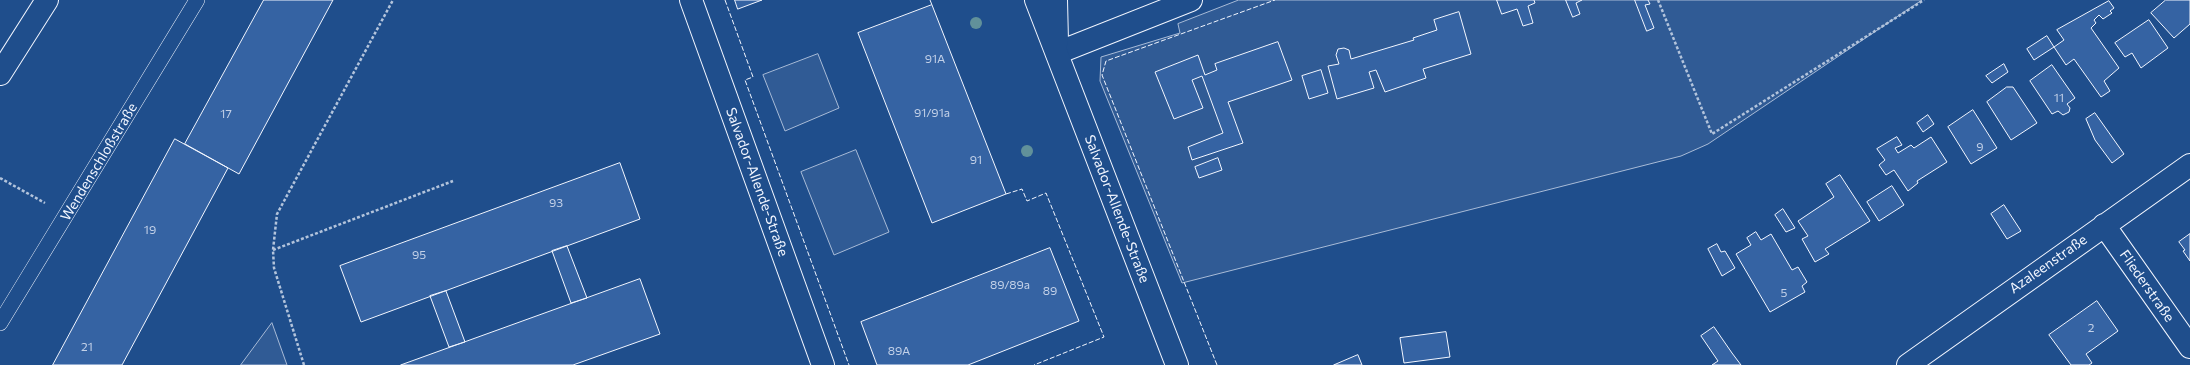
<!DOCTYPE html>
<meta charset="utf-8">
<style>
body{margin:0}
canvas{display:block;background:#1f4e8c}
</style>
<canvas width="2190" height="365"></canvas>
<script>
const context = document.querySelector('canvas').getContext('2d');
context.lineJoin = 'round';
function fill(path, color) {
  context.fillStyle = color;
  context.fill(path, 'evenodd');
}
function trace(path, color, width, dash) {
  context.strokeStyle = color;
  context.lineWidth = width;
  context.lineCap = dash ? 'butt' : 'round';
  context.setLineDash(dash || []);
  context.stroke(path);
}
function label(font, color, halo, rows, align = 'center') {
  context.font = font + ' Commissioner,sans-serif';
  context.lineWidth = 3;
  context.setLineDash([]);
  context.textBaseline = 'middle';
  context.strokeStyle = halo;
  context.fillStyle = color;
  for (const [text, x, y, turn = 0] of rows) {
    context.save();
    context.translate(x, y);
    context.rotate((+turn || 0) * Math.PI / 180);
    context.textAlign = isNaN(turn) ? turn : align;
    if (halo) context.strokeText(text, 0, 0);
    context.fillText(text, 0, 0);
    context.restore();
  }
}
const green = new Path2D(`
 M1239,0H1922L1708,144L1681,156L1182,283L1100,81L1101,57L1180,33L1178,24Z
 M818,54L839,108L785,131L763,75Z
 M856,150L889,232L834,255L801,172Z
 M272,323L287,365H241Z`);
const building = new Path2D(`
 M264,0H333L239,174L185,144Z
 M735,0H762L738,9Z
 M1497,0H1534L1535,3L1528,6L1533,23L1523,26L1517,9L1502,14Z
 M1566,0H1582L1576,3L1580,14L1573,17Z
 M1635,0H1648L1650,4L1645,5L1654,28L1647,31Z
 M2166,0H2190V24L2174,38L2151,13Z
 M2109,1L2114,8L2110,11L2112,13L2103,19L2099,15L2094,20L2096,23L2091,28L2119,68L2104,81L2110,91L2101,97L2074,59L2066,65L2054,47L2064,40L2057,30Z
 M932,5L1006,194L932,223L858,33Z
 M1459,12L1471,54L1423,69L1426,78L1385,92L1376,70L1369,72L1374,88L1337,99L1328,66L1339,64L1336,55L1338,49L1344,48L1349,50L1351,59L1414,40L1413,38L1437,30L1434,20Z
 M2149,20L2168,48L2141,68L2132,53L2125,57L2115,43Z
 M2047,36L2054,47L2034,60L2027,49Z
 M1278,42L1292,80L1228,102L1243,143L1192,160L1188,147L1223,133L1202,76L1192,80L1203,108L1174,119L1155,72L1198,55L1205,75L1217,70L1215,64Z
 M2004,64L2008,72L1992,83L1986,76Z
 M2052,65L2075,98L2067,104L2070,108L2069,112L2063,115L2058,111L2052,114L2030,81Z
 M1321,70L1328,93L1309,99L1302,76Z
 M2007,87H2013L2037,123L2011,140L1987,102Z
 M1973,110L1997,148L1971,164L1948,127Z
 M2095,113L2124,154L2112,163L2095,140L2086,119Z
 M1928,115L1934,124L1923,132L1917,123Z
 M1897,137L1902,145L1895,148L1898,153L1911,145L1914,148L1931,137L1947,162L1917,181L1918,183L1908,191L1894,170L1886,175L1879,165L1885,160L1877,149Z
 M175,139L228,168L122,365H53Z
 M1218,158L1222,170L1199,178L1195,167Z
 M620,163L640,219L361,322L340,266Z
 M1840,175L1870,221L1825,249L1829,254L1815,262L1802,239L1808,236L1798,221L1834,197L1826,184Z
 M1892,186L1904,205L1879,221L1867,202Z
 M2004,205L2021,231L2007,239L1991,214Z
 M1783,209L1795,228L1786,232L1775,215Z
 M1756,232L1761,240L1771,234L1792,270L1798,267L1807,282L1802,286L1805,292L1770,312L1736,254L1751,245L1747,238Z
 M2190,234V261L2183,251L2185,250L2179,242Z
 M1717,244L1721,252L1725,251L1735,268L1722,276L1708,249Z
 M567,246L587,298L571,303L552,251Z
 M1050,248L1079,321L968,365H877L861,322Z
 M640,279L660,334L573,365H401Z
 M446,291L465,342L449,347L430,296Z
 M2097,301L2118,331L2086,354L2092,363L2089,365H2071L2049,335Z
 M1714,327L1732,353L1741,365H1712L1718,361L1701,336Z
 M1446,332L1450,357L1404,363L1400,338Z
 M1358,355L1362,365H1334Z`);
const path = new Path2D(`
 M1658,0L1712,134L1924,0
 M0,178L45,203
 M273,250L453,181
 M304,365L274,268L273,250L277,214L393,0`);
const lane = new Path2D(`
 M0,323L197,0`);
const street = new Path2D(`
 M691,0L823,365
 M1057,53L1191,0
 M2104,225L2190,347
 M1908,365L2190,165`);
const secondary = new Path2D(`
 M1036,0L1177,365
 M1056,0L1057,41
 M0,74L47,0`);
const fence = new Path2D(`
 M725,0L753,77L745,80L849,365
 M930,0L932,5
 M1006,194L1022,189L1027,201L1046,193L1104,337L1034,365
 M1217,365L1102,75L1106,61L1275,0`);
const trees = [
 [976,23],
 [1027,151]
];
const numberNames = [
 ["91A",935,59],
 ["11",2059,98],
 ["91/91a",932,113],
 ["17",226,114],
 ["9",1980,147],
 ["91",976,160],
 ["93",556,203],
 ["19",150,230],
 ["95",419,255],
 ["89/89a",1010,285],
 ["89",1050,291],
 ["5",1784,293],
 ["2",2091,328],
 ["21",87,347],
 ["89A",899,351]
];
const streetNames = [
 ["Wendenschloßstraße",99,162,-59],
 ["Salvador-Allende-Straße",757,182,70],
 ["Salvador-Allende-Straße",1117,209,69],
 ["Azaleenstraße",2048,264,-35],
 ["Fliederstraße",2147,286,55]
];
fill(green, '#305b95');
trace(green, '#a8bbd7', 1);
fill(building, '#3563a3');
trace(building, '#f2f6ff', 1);
trace(lane, '#f2f6ff', 16);
trace(street, '#f2f6ff', 24);
trace(secondary, '#f2f6ff', 24);
trace(path, '#b3c4dc', 2.5, [3, 2]);
trace(lane, '#1f4e8c', 15);
trace(street, '#1f4e8c', 22);
trace(secondary, '#1f4e8c', 22);
trace(fence, '#f2f6ff', 1, [5, 2]);
context.fillStyle = '#61919a';
for (const [x, y] of trees) {
  context.beginPath();
  context.arc(x, y, 6, 0, 2 * Math.PI);
  context.fill();
}
label('12px', '#c3d1e8', null, numberNames);
label('14px', '#f2f6ff', '#1f4e8c', streetNames);
</script>
